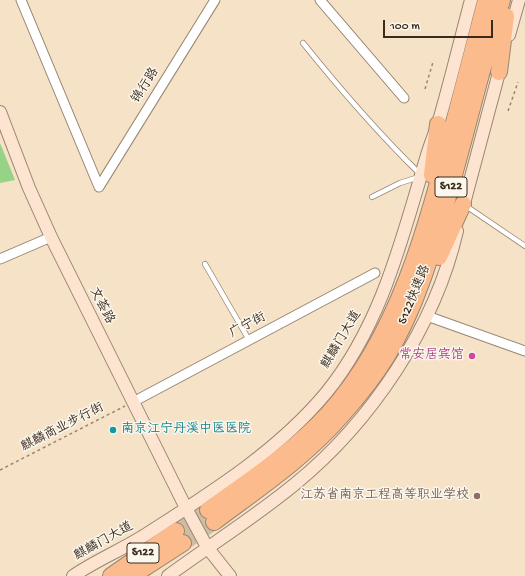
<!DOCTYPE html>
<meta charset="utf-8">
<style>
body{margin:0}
#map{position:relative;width:525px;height:576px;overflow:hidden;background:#f5e2c7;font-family:"Gochi Hand",sans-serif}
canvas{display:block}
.scale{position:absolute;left:383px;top:20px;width:110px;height:18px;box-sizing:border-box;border:2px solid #3b2a1e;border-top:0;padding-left:5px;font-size:12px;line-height:14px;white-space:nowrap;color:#3b2a1e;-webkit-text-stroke:3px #fbf7ec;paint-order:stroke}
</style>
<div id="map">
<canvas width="525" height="576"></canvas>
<div class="scale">100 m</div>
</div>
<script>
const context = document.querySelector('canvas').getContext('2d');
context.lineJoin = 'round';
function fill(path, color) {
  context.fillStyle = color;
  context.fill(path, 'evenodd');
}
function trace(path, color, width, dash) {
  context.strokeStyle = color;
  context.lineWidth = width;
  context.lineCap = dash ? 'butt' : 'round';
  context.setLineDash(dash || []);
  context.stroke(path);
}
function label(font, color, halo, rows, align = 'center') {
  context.font = font + ' "Gochi Hand","LXGW WenKai TC",sans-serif';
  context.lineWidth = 3;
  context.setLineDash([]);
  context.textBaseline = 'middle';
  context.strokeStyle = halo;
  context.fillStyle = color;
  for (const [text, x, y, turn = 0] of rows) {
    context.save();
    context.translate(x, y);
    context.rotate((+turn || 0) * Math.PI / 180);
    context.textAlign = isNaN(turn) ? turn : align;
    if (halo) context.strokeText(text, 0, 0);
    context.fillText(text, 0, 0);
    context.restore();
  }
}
const green = new Path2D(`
 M0,143L15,180L0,183Z`);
const highwayTunnel = new Path2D(`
 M176,531L208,510
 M183,543L214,522`);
const path = new Path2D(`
 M425,89L433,62
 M508,111L518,82
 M0,470L125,406`);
const lane = new Path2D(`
 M303,43C340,89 378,133 420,174
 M372,197L400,183L419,177
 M466,206L525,246
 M205,264L249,340`);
const street = new Path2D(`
 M21,0L99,187
 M320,0L404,98
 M99,187L215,0
 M0,259L51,237
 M427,316L525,351
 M133,402L375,273`);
const secondary = new Path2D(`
 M509,35L519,0
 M0,112L29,188L51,237L186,508L207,547L230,576
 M462,211L501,65
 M73,576C95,561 119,551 142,537C207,495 276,453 326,393C382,324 402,238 427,155C430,145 434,135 438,124C450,83 460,41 471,0
 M168,576C210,545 255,517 295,484C371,422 435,327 457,231`);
const highway = new Path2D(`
 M499,72L506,16
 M432,175L438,124
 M439,257L463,204
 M208,510C250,480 293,452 328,414C399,335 427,226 453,126C464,84 475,42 486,0
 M214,522C258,489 306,457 342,415C358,397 374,377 387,356C416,308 432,253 447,200C466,134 482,66 502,0
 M111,576L176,531
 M132,576L183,543`);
const markers = [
 [472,356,4,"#d1479c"],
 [113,430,4,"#0f9aa8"],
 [477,496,4,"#8d6e63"]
];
const shields = [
 [451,187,32],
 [143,553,32]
];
const shieldNames = [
 ["S122",451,187],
 ["S122",143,553]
];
const streetNames = [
 ["锦行路",146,86,-58],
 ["S122快速路",415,295,-67],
 ["文荟路",101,306,63],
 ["广宁街",248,326,-28],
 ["麒麟门大道",342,340,-59],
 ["麒麟商业步行街",63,428,-27],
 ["麒麟门大道",104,542,-29]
];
const hotelNames = [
 ["常安居宾馆",464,356]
];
const cultureNames = [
 ["南京江宁丹溪中医医院",121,430]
];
const educationNames = [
 ["江苏省南京工程高等职业学校",469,496]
];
fill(green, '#97d387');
trace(highwayTunnel, '#d0bda5', 16, [16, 8]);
trace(lane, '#988672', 6);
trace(street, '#988672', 11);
trace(secondary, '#988672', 14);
trace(highway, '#988672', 18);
trace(path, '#988672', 1.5, [3, 3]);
trace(lane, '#fff', 4.5);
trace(street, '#fff', 9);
trace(secondary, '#fde4d1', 12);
trace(highway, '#fbbb8c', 16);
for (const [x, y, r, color] of markers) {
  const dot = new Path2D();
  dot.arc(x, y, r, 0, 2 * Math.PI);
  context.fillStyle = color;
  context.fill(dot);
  trace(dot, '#fbf7ec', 1.5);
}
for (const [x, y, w] of shields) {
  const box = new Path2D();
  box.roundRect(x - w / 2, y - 10, w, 20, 3);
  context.fillStyle = '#fbf7ec';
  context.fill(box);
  trace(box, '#3b2a1e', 1);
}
label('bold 12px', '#3b2a1e', null, shieldNames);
label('13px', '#3b2a1e', '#fbf7ec', streetNames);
label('13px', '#b23c85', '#fbf7ec', hotelNames, 'right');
label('13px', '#0d838f', '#fbf7ec', cultureNames, 'left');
label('13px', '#785e54', '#fbf7ec', educationNames, 'right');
</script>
